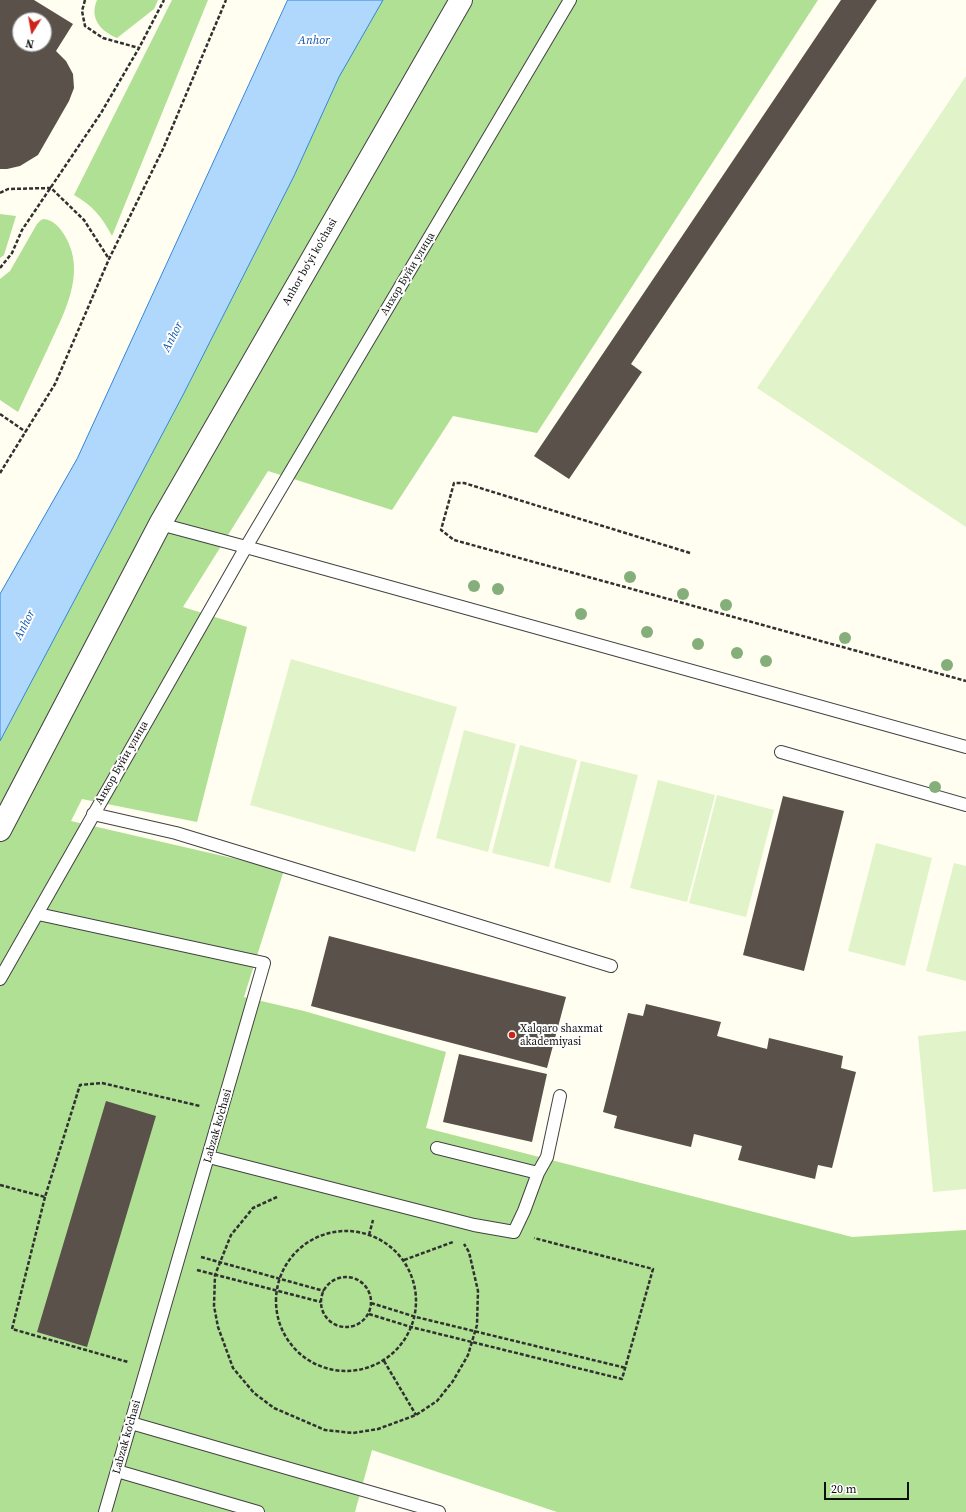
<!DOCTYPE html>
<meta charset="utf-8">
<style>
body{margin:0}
#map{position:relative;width:966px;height:1512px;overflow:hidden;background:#fffef1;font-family:"Source Serif 4",serif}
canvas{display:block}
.north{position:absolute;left:12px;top:12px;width:40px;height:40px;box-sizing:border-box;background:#fff;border:1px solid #9f9f9f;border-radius:50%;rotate:191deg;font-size:11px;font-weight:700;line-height:16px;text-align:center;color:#0f0f0f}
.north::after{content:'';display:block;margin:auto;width:14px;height:18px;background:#cd231a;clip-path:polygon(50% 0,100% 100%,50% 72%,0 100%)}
.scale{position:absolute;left:824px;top:1482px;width:85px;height:18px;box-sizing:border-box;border:2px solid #0f0f0f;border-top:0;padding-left:5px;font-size:12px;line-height:14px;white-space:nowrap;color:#0f0f0f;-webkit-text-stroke:3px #fff;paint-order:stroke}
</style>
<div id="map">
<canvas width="966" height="1512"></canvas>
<div class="north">N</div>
<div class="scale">20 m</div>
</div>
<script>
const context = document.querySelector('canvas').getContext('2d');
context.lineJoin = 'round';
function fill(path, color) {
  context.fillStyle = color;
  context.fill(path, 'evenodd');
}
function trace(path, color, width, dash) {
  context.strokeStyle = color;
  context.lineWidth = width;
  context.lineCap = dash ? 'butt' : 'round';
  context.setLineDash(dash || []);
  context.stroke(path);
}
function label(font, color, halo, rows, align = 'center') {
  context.font = font + ' "Source Serif 4",serif';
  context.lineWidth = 4;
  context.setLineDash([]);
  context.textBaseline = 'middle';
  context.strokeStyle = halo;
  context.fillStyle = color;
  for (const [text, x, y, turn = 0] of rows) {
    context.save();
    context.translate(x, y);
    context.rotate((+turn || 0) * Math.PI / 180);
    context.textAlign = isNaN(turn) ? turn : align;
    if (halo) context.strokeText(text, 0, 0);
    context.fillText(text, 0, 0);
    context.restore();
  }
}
const forest = new Path2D(`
 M97,0H158L154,9L117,38C101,31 89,19 97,0Z
 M172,0H208L112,236C103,218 92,205 74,195Z
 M383,0H818L537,433L453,416L392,510L268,471L183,607L247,627L197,822L82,799L71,821L284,870L244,997L304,1011L446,1052L426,1128L852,1237L966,1230V1512H557L372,1450L355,1512H0V741L183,395L294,176L339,77Z
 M0,214L16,216L4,255L0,258Z
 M44,219C54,220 60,228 65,236C87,273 64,313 48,348C38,369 28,391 18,412L0,400V279L10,271L37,224L41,220Z`);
const pitch = new Path2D(`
 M966,76V527L757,388Z
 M291,659L457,707L415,852L250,805Z
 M464,730L516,744L488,852L436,838Z
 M520,745L577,760L549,867L492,853Z
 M581,761L638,775L610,883L554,868Z
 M658,780L715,795L687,902L630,888Z
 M717,795L774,810L746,917L689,903Z
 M876,843L932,858L905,966L848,951Z
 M954,863L966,866V981L926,971Z
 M966,1031V1189L933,1192L918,1036Z`);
const water = new Path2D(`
 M288,0H383L339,77L294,176L183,395L0,741V594L77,459Z`);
const building = new Path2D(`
 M0,0H34L73,24L56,51L66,61L73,74L74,88L69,101L38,155L20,166L7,169H0ZM20,20H44V44H20Z
 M841,0H877L631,364L642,372L569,479L534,456Z
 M783,796L844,811L804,971L743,955Z
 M329,936L566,997L547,1068L311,1006Z
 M646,1004L721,1022L717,1036L767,1049L769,1038L843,1056L841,1068L856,1072L832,1168L818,1165L815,1179L738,1160L742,1146L694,1134L691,1147L614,1128L617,1116L603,1112L628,1013L643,1016Z
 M459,1054L547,1074L532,1142L443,1122Z
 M106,1101L156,1116L87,1347L37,1332Z`);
const path = new Path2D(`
 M85,0L82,11L85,26L103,38L139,48
 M0,193L8,189L51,188L84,220L109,259
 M0,268L12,253L22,230L101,113L139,48L164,0
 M0,414L26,432
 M0,473L55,384L109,259L163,149L226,0
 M690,553L464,483H454L441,530L454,540L966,681
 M0,1185L45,1197L80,1085L102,1083L200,1106
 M45,1197L12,1329L128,1362
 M277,1197L253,1208L231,1235L215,1275L214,1306L218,1327L233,1368L254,1393L274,1408L325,1430L353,1433L378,1429L416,1415L437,1401L453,1381L468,1355L477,1325L478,1291L469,1252L464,1244
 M276 1301a70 70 0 1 1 140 0a70 70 0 1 1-140 0Z
 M369,1235L373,1220
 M201,1257L324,1291
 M404,1260L453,1242
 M197,1270L321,1302
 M321 1302a25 25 0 1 1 50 0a25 25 0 1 1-50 0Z
 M371,1303L416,1317L626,1368
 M369,1314L411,1327L622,1379L653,1269L534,1238
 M384,1361L416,1415`);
const lane = new Path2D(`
 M160,524L246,547L570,0
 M781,752L966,805
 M93,814L176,833L611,966
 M38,914L264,963L105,1512
 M0,979L246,547L966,747
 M437,1148L538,1173
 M209,1157L474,1225L514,1232L524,1211L538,1173L547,1157L560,1096
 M131,1423L439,1512
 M117,1471L258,1512`);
const street = new Path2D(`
 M0,830L160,524L461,0`);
const trees = [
 [630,577],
 [474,586],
 [498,589],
 [683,594],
 [726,605],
 [581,614],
 [647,632],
 [845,638],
 [698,644],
 [737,653],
 [766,661],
 [947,665],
 [935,787]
];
const markers = [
 [512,1035,4,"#cd231a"]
];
const streetNames = [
 ["Anhor bo‘yi ko‘chasi",310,262,-60],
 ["Анхор Буйи улица",408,274,-59],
 ["Анхор Буйи улица",122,763,-60],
 ["Labzak ko'chasi",218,1126,-74],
 ["Labzak ko'chasi",127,1437,-74]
];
const poiNames = [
 ["Xalqaro shaxmat",520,1029],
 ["akademiyasi",520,1042]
];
const waterNames = [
 ["Anhor",314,41],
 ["Anhor",173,337,-63],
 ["Anhor",25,625,-63]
];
fill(forest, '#afe094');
fill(pitch, '#e1f4c9');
fill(water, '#b0d8fc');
trace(water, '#3185d9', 1);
fill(building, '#59514a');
trace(lane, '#424242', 14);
trace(street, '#424242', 24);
trace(path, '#313131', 2.5, [4, 2]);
trace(lane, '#fff', 12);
trace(street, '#fff', 22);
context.fillStyle = '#85af7a';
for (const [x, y] of trees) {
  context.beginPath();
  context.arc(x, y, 6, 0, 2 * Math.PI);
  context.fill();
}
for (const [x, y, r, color] of markers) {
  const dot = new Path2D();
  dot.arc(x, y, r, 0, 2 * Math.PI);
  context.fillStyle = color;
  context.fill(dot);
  trace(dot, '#fff', 1.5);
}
label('11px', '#0f0f0f', '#fff', streetNames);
label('11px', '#0f0f0f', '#fff', poiNames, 'left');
label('italic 12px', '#0c56ad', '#fff', waterNames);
</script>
